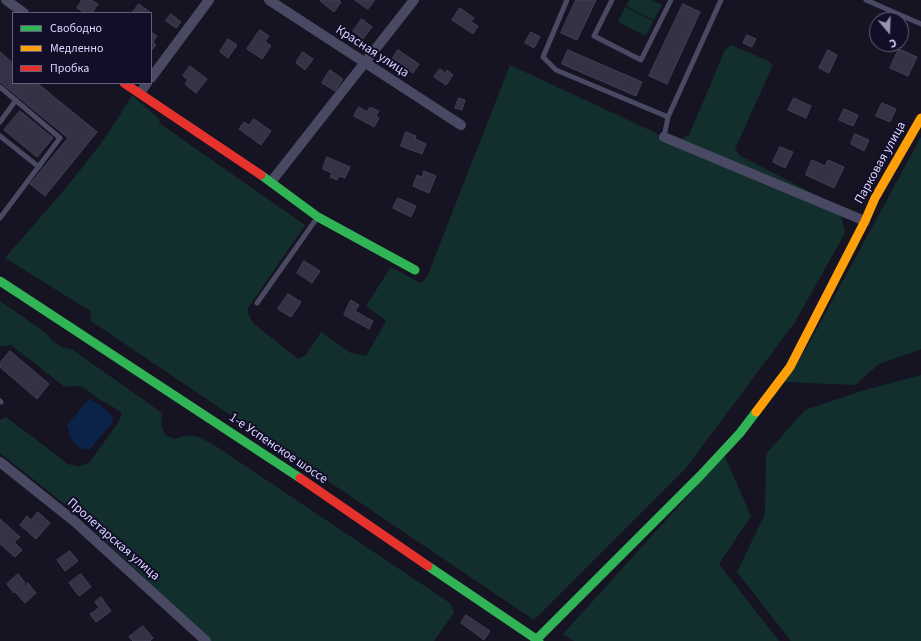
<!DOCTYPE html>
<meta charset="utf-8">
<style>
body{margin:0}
#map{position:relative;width:921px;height:641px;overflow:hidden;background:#161422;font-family:"Source Sans 3",sans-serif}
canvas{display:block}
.legend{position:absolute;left:12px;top:12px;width:140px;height:72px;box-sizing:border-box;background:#120e28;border:1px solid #625e7e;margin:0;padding:5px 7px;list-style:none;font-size:12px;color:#d9d6ff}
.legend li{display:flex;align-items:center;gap:8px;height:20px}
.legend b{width:20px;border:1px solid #625e7e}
.north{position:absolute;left:869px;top:12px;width:40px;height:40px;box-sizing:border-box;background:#120e28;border:1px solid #625e7e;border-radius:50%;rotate:161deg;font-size:11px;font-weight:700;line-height:16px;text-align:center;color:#d9d6ff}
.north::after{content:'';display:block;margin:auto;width:14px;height:18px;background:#9592b2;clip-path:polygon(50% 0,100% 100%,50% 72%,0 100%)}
</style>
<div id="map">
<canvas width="921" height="641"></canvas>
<ul class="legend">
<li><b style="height:5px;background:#30b455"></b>Свободно</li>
<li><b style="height:5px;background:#ff9f0a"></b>Медленно</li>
<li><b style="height:5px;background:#e5322d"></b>Пробка</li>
</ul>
<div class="north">С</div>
</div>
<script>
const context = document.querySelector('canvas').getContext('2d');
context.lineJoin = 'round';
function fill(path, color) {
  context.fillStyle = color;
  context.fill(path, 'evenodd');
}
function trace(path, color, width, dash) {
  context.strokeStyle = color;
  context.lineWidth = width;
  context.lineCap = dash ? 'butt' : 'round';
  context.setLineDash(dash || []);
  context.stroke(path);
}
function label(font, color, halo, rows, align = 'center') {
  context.font = font + ' "Source Sans 3",sans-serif';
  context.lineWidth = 4;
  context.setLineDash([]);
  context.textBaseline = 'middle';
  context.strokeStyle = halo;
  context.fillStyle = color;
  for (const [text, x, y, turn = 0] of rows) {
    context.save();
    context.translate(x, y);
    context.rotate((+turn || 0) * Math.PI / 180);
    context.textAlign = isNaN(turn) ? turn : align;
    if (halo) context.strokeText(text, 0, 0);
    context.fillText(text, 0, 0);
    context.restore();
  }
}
const green = new Path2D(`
 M629,0H652L662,5L654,20L626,6Z
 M625,7L653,21L646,36L618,22Z
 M731,45L768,61L773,65L735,149L739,155L839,207L845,233L795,322L685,469L534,620L91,321L90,310L85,308L5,258C50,206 98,155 132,95L160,120L159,123L305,225L248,308V313L253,323L298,359L306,355L321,332L351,353L366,356L386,321L366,306L391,267L421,283L427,277L510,65L654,132L672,145L689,135L725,50Z
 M921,137V349L879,364L855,385L784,382L807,347Z
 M0,301L46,333L52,341L62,347L73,350L162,413L161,425L165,435L175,439C196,431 199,438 217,447L450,603L454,613L434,641H211L77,514L0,453V420L6,417L58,456L67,464L79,466L89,463L118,423L122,413C116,408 109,405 102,401C87,392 86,383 65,387L11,345L0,346Z
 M921,375V641H791L737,572L765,514L766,454L805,410L865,390Z
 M722,450L751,516L719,564L779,641H574L563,634L703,479Z`);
const water = new Path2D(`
 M89,399L100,405L113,417L111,424L90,449C74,451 71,438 67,425Z`);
const building = new Path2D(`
 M82,0H91L98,4L92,13H85L77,8Z
 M321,0H339L341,2L334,12L320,1Z
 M355,0H375L368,9Z
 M576,0H596L577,40L561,33Z
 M139,4L151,13H132Z
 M683,4L700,12L667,84L649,76Z
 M460,8L474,18L471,22L478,26L473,34L452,20Z
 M171,14L181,22L176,28L166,21Z
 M362,19L372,27L363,39L353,31Z
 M260,30L269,36L265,41L271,46L262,59L247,49Z
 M151,32L157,36L153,42L156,45L151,51Z
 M531,32L540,37L534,48L525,43Z
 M747,35L756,39L752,47L743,43Z
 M228,39L237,45L228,58L220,52Z
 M899,49L917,57L908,76L890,68Z
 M398,50L419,64L413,73L403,66L401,68L391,61Z
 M568,50L642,82L636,96L562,64Z
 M828,50L837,55L829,73L819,68Z
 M0,52L13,63V83H37L97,132L45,196L30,184L68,138L0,82Z
 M303,52L313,59L305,70L296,63Z
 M190,66L207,79L196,93L185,84L188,80L183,76Z
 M440,69L445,73L447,70L453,75L446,85L434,77Z
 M330,70L343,79L335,91L322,83Z
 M459,98L465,100L462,110L455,108Z
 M794,98L811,106L806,118L788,110Z
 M882,103L896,109L890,122L876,116Z
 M359,107L367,112L370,107L379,111L376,116L379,118L374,127L354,116Z
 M844,109L858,115L853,126L839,120Z
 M20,111L53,138L37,157L4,130Z
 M254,119L271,131L261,145L239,129L244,122L249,125Z
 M406,132L416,136L415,139L426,144L422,154L401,146Z
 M855,134L869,140L864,151L851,144Z
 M780,147L793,152L785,168L773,162Z
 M327,157L350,167L345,178L339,176L337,180L330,177L332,173L323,169Z
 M812,160L825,166L828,160L844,167L834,188L806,175Z
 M424,171L436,176L429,193L413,186L417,175L422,177Z
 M398,198L416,206L411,217L393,208Z
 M304,261L320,271L312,283L297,273Z
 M288,294L301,302L291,317L278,309Z
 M351,300L359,305L355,311L373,321L369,329L344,315Z
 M10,351L49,384L37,399L0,367V363Z
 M38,512L50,523L36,539L20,525L27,516L31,520Z
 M0,519L20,537L14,542L22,550L15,557L0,544Z
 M70,551L78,561L65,571L57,560Z
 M18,574L25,583L14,593L7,584Z
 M81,574L91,587L79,596L69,583Z
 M28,583L36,593L25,603L16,593Z
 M101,597L111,611L96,622L90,614L99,608L95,602Z
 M466,615L490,631L484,640L461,623Z
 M143,626L153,638L150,641H133L129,637Z`);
const lane = new Path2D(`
 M567,0L543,57L556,70L668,117
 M612,0L594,36L641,60L671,0
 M866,0L921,24
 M0,87L60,138L0,218
 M0,122L16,100
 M0,136L39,167
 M664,137L668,117L721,0
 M257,303L317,218
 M0,401L1,402`);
const street = new Path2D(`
 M6,0L24,13
 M269,0L461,125
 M151,78L209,0
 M140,93L147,83
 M664,137L865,221
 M271,182L414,0
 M0,462L74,521L206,641`);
const fast = new Path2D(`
 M261,175L318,217L415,270
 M0,281L300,478
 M428,566L539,641
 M537,639L700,476L740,433L756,412`);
const slow = new Path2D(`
 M756,412L790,367L865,221L875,198L921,118`);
const jam = new Path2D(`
 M124,83L261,175
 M300,478L428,566`);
const streetNames = [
 ["Красная улица",372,52,33],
 ["Парковая улица",881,163,-61],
 ["1-е Успенское шоссе",278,449,34],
 ["Пролетарская улица",113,540,41]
];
fill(green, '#122f2e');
fill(water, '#0b2348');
fill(building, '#343244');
trace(building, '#433f56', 1);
trace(lane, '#494963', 5);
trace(street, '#494963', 10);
trace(fast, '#30b455', 9);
trace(slow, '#ff9f0a', 9);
trace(jam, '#e5322d', 9);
label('13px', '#d9d6ff', '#120e28', streetNames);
</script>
